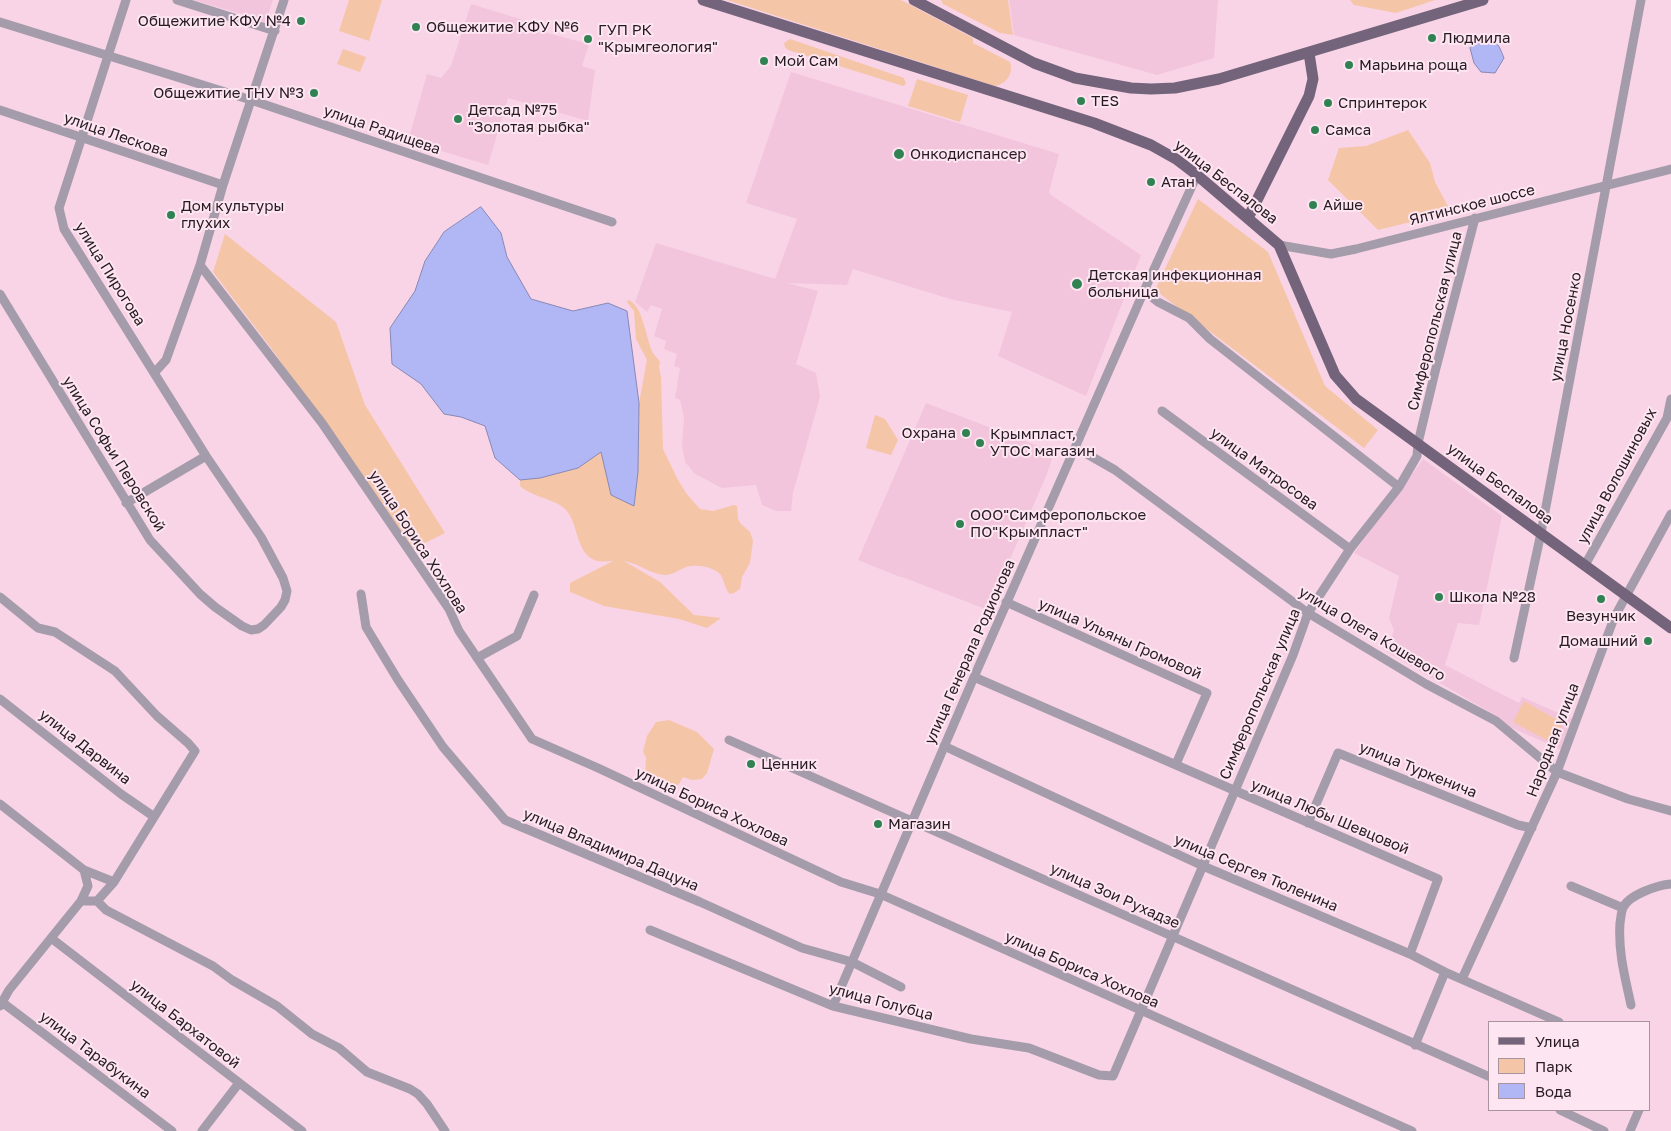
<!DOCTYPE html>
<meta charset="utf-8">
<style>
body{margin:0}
#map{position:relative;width:1671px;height:1131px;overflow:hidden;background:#f9d4e6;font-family:"Golos Text",sans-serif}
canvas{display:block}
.legend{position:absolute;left:1488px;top:1021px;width:162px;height:90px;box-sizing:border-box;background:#fde6f1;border:1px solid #a7949e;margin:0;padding:6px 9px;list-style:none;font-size:15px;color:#271a21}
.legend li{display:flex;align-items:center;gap:10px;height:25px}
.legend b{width:25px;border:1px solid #a7949e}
</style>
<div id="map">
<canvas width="1671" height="1131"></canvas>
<ul class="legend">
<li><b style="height:6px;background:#73647c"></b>Улица</li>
<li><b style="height:14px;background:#f5c5a7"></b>Парк</li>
<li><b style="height:14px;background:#b0b7f4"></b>Вода</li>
</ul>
</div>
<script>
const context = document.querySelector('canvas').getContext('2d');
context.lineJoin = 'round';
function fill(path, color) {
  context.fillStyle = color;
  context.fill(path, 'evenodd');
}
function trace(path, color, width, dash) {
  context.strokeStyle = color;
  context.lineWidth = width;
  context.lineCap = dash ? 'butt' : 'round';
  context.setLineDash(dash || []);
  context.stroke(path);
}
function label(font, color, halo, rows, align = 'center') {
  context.font = font + ' "Golos Text",sans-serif';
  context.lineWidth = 4;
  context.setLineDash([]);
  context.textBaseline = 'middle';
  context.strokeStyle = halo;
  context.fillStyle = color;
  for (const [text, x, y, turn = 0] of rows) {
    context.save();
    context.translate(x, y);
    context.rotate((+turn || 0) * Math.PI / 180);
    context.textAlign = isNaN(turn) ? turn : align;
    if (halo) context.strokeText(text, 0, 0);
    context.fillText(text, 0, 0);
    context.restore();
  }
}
const built = new Path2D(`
 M193,0H273L265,23L249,16Z
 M1009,0H1218L1214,58L1157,75L1014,35Z
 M471,4L523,20L521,26L589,44L582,66L595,70L588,121L508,98L488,165L408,141L427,74L441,78L451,66Z
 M791,72L1059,154L1049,192L1051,195L1141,255L1086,396L998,356L1012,312L950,299L853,269L847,285L787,283L818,291L796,364L816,373L820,397L793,493L791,511H776L762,505L756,485L722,488L695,474L685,462L682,446L684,418L680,400L675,398L680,368L674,366L677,354L664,349L666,341L654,336L662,309L651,305L647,312L635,302L656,243L775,279L797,219L746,203Z
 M926,403L1054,452L1047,474L988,610L902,577H900L858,560Z
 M1423,459L1502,516L1479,625L1458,623L1445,665L1519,703L1522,697L1572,719L1561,750L1508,726L1498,717L1387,652L1394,630L1389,618L1399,576L1354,553Z`);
const green = new Path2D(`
 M349,0H382L369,41L339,31Z
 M727,0H901L973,38V43L1010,62C1014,74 1006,84 995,86Z
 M941,0H1008L1013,35L1000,33L943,4Z
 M1350,0H1435L1396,13L1354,5Z
 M790,39L904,78L906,84L903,86L788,50L785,47L784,43Z
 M343,49L366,57L360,72L337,64Z
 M917,79L968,95L960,122L908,106Z
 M1408,130L1430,163L1435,182L1451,212L1378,230L1328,180L1339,148L1366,146Z
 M1198,199L1268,252L1325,386L1378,430L1364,448L1155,290Z
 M225,234L336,322L365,405L445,533L413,549L271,348L213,272Z
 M628,300C643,304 646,340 653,353C655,357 658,358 660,362L659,367L661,378L663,449L677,478L686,493L700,509L713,511L734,505L737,506L738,519L741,524L750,532L753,541L750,563L742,577L740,589L734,593L730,594C724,589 725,580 720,574C712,566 696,564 686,567C679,570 672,575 665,575C650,574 638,563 624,561L660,582L694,615L721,618L707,628L679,619L604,606L570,592V583L613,561C608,561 602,562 597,561C575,555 579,522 565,509C555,499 532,497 520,486V480L540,478L578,468L601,452L611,495L634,505L638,472L639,403L647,360L636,339L634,311L627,302Z
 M875,415L885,419L898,440L891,455L866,448Z
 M1524,701L1563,723L1552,743L1513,722Z
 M669,720L697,732L714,749L707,773L702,779L692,780L683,777L679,784L669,791L651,785L645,779L646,758L643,751L647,736L656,722Z`);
const water = new Path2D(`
 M1484,39C1498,40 1499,46 1504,58L1495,73L1481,72L1474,63L1470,48Z
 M481,207L501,233L507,257L531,299L573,311L608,303L627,311L639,403L638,472L634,506L611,495L601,452L578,468L540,478L520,480L495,458L485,426L461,417L444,414L421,384L392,364L390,328L415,291L425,261L444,232Z`);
const minor = new Path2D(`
 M177,0L275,31
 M0,22L251,100L612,222
 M0,110L223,185
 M1279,245L1331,254L1356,249L1671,169
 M200,265L322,423L449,609L459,631L532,739L598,768L841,882L880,894L1412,1131
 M1144,291L1158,302L1189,318L1210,339L1399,487
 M0,294L150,540L200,594L215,607L242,626L251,630L258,629L264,625L281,607L285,600L287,591L283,578L261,537L206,456L64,229L59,208L126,0
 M155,372L166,360L200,265L223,185L284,0
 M1162,411L1350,549
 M1075,449L1087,454L1115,470L1308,613L1426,684L1496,721L1557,772L1628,799L1671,811
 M126,503L206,456
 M1585,565L1667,418L1671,399
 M361,594L366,627L398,680L443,747L505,820L700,902L802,948L852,962L901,987
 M0,597L38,628L55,632L115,671L157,716L188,743L195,751L114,882L97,901H81L9,990L0,1006
 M1006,602L1207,693L1176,764
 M477,658L517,636L534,595
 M1514,658L1541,533L1641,0
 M974,677L1438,879L1410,954
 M0,699L121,794L153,816
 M729,740L1490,1077
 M944,746L1203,866L1410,954L1445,972L1559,1022
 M0,804L84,870L114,882
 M1308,823L1338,753L1518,825L1532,828
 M1571,886L1623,908
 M81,901L88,886L84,870
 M97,901L106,910L213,966L232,980L277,1006L312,1034L339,1048L367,1072L410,1089L418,1094L427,1104L445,1131
 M650,930L833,1006L971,1039L1029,1048L1099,1075L1113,1076L1293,655L1308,613L1350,549L1399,487L1417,456L1418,443L1435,372L1475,218
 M51,938L302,1131
 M1462,979L1557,772L1614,618L1671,514
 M2,1002L172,1131
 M1631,1005C1625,977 1618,952 1620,923C1621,918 1621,912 1623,908C1628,895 1658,885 1671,884
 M833,1006L974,677L1144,291L1197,175
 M1415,1045L1445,972
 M1560,1110L1604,1131
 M202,1131L239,1083
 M1630,1131L1639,1110`);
const major = new Path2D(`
 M703,0L1094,123L1151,145L1176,159L1197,175L1279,245L1335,375L1356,399L1671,628
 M914,0L1034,63L1075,78L1131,88L1151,89L1175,88L1219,79L1483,0
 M1248,218L1309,96L1313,79L1309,53`);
const markers = [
 [301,21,5,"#318253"],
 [416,27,5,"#318253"],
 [1432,38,5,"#318253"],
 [588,39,5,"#318253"],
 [764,61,5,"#318253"],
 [1349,65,5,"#318253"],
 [314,93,5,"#318253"],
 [1081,101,5,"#318253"],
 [1328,103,5,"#318253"],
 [458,119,5,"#318253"],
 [1315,130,5,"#318253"],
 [899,154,6,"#318253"],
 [1151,182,5,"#318253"],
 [1313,205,5,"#318253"],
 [171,215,5,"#318253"],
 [1077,284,6,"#318253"],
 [966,433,5,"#318253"],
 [980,443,5,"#318253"],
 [960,524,5,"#318253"],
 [1439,597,5,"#318253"],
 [1601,599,5,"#318253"],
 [1648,641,5,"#318253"],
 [751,764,5,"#318253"],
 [878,824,5,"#318253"]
];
const poiNames = [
 ["Общежитие КФУ №4",291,21,"right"],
 ["Общежитие КФУ №6",426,27],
 ["ГУП РК",598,30],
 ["\"Крымгеология\"",598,47],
 ["Людмила",1442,38],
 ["Мой Сам",774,61],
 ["Марьина роща",1359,65],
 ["Общежитие ТНУ №3",304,93,"right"],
 ["TES",1091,101],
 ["Спринтерок",1338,103],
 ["Детсад №75",468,110],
 ["\"Золотая рыбка\"",468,127],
 ["Самса",1325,130],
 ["Онкодиспансер",910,154],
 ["Атан",1161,182],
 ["Айше",1323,205],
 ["Дом культуры",181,206],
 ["глухих",181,223],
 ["Детская инфекционная",1088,275],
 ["больница",1088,292],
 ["Охрана",956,433,"right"],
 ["Крымпласт,",990,434],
 ["УТОС магазин",990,451],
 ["ООО\"Симферопольское",970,515],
 ["ПО\"Крымпласт\"",970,532],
 ["Школа №28",1449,597],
 ["Везунчик",1601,616,"center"],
 ["Домашний",1638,641,"right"],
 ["Ценник",761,764],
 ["Магазин",888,824]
];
const streetNames = [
 ["улица Радищева",382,130,19],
 ["улица Лескова",116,135,19],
 ["улица Беспалова",1226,182,38],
 ["Ялтинское шоссе",1472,205,-14],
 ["улица Пирогова",110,274,58],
 ["Симферопольская улица",1435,321,-76],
 ["улица Носенко",1566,327,-79],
 ["улица Софьи Перовской",114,454,58],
 ["улица Матросова",1264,469,36],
 ["улица Волошиновых",1617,476,-62],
 ["улица Беспалова",1500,484,36],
 ["улица Бориса Хохлова",418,542,57],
 ["улица Олега Кошевого",1372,634,31],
 ["улица Ульяны Громовой",1120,639,24],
 ["улица Генерала Родионова",970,652,-66],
 ["Симферопольская улица",1260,694,-67],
 ["Народная улица",1553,740,-69],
 ["улица Дарвина",85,747,38],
 ["улица Туркенича",1418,770,22],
 ["улица Бориса Хохлова",712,807,25],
 ["улица Любы Шевцовой",1330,817,23],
 ["улица Владимира Дацуна",611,850,23],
 ["улица Сергея Тюленина",1256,873,23],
 ["улица Зои Рухадзе",1115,896,24],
 ["улица Бориса Хохлова",1082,970,24],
 ["улица Голубца",881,1002,15],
 ["улица Бархатовой",185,1024,38],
 ["улица Тарабукина",95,1055,37]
];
fill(built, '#f2c5dc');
fill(green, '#f5c5a7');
fill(water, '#b0b7f4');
trace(water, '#8788b5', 1);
trace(minor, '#a49caa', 9);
trace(major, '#73647c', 11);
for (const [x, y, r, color] of markers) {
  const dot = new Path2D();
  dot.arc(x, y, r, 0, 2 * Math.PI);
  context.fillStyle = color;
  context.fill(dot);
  trace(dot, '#fde6f1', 2);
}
label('15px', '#271a21', '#fde6f1', poiNames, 'left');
label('15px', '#271a21', '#fde6f1', streetNames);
</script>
